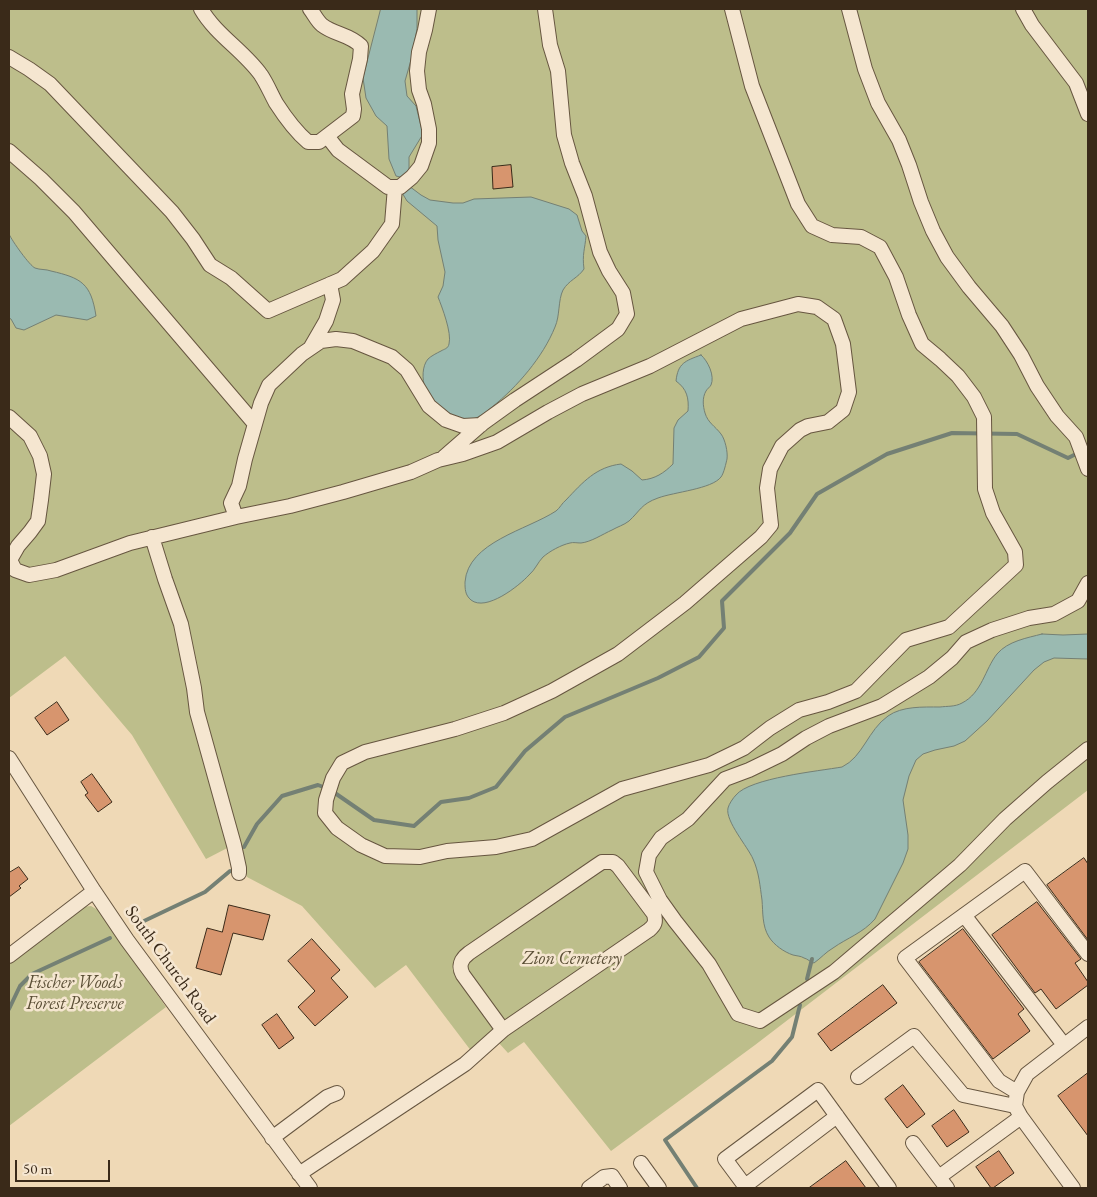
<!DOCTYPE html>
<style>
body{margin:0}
#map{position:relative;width:1097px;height:1197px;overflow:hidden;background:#efd9b6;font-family:"EB Garamond",serif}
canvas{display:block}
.frame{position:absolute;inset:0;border:10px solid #3a2a19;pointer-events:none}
.scale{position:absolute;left:15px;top:1160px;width:95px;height:22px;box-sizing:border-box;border:2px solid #3a2a19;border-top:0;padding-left:6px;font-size:15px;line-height:18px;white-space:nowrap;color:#3a2a19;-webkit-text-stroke:4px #f5e6d0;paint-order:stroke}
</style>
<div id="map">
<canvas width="1097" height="1197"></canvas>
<div class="frame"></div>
<div class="scale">50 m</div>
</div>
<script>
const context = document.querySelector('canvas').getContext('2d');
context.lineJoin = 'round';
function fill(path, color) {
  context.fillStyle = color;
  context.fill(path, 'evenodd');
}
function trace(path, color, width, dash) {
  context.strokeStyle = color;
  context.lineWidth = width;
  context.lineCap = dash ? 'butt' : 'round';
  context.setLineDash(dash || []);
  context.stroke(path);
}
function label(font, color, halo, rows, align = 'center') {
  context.font = font + ' "EB Garamond",serif';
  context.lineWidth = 5;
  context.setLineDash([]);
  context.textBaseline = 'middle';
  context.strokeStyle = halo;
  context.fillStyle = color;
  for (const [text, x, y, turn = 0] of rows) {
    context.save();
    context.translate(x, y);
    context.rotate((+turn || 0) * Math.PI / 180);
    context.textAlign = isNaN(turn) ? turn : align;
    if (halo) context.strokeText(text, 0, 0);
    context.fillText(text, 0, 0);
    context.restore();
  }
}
const green = new Path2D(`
 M9,9H1088V790L755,1045L611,1151L524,1042L508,1053L498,1042L478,1060L406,965L375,988L302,906L247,877L237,843L206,859L132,735L65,656L9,698Z
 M91,906L98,910L166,1007L9,1126V961L82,907Z`);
const water = new Path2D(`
 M381,9H417V29L411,60L405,81L407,96L416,106L423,134L409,157V174L404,178L396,176L389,159L387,126L376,116L366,98L363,78Z
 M409,186L421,195L430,200L453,203H463L474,199L531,197L569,209L577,215L582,231L586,236C585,249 582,254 584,269C578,278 569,280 563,290C558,300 560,316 555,327C543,357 517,387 492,407C486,412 480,417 473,419C465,421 458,418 451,414C440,409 429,400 425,388C422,379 422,366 428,359C431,356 437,353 441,351C444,349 448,349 449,344C452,333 442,307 438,297L443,286L445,272L438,240L437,226L407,201L401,191Z
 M9,234C12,241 30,266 35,268C40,270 46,269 51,271C81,278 91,283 96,316L87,320L56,315L24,330L16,328L11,319L9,318Z
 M701,355C708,361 715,376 711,385C710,387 707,389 706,391C702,398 703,406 705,413C708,423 715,426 721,434C725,439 728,452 727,459C726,463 724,473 721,477C712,489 674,492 658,498C641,504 640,511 629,521C624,525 617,527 612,530C603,534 591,542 581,543C577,543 573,542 570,543C561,545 550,551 543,557C538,562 535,570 529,575C519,586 486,612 471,600C465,595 465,589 465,582C468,542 527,530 556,511C560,508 562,503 566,500C583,482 596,467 621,464L632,471L642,480C655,479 664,473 673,464L674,428L678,420L688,411C689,398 687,389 676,381C678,363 685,361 701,355Z
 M1042,634L1063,635L1088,634V659L1054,658L1044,662L1034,670L987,721L965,741L954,746L935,750L923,754L916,760L909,776L903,800L908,835V849L903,863L875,919C863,933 847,938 833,948C826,952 821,958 814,963C810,962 808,959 804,958C801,956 797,956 793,955C784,952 774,945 769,937C762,926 763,912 762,900C760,886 759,872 753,859C748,847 725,821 728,808C729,804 733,798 736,795C750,778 819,771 842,767C863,757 868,730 888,716C902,706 923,707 940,707C947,706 955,707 962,703C982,693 985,669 997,654C1008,641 1027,638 1042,634Z`);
const stream = new Path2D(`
 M332,791L374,820L414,826L441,802L469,798L496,787L525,751L565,717L658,678L699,657L724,628L722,601L790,533L817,494L887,454L952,433L1017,434L1068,458L1078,453
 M244,847L257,824L282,796L318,785L326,788
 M144,921L205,892L230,871
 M807,979L812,959
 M9,1009L20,986L32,974L110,938
 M697,1188L665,1140L772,1061L792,1037L800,1005`);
const building = new Path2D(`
 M511,165L513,187L493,189L492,167Z
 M57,702L69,720L47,735L35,718Z
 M92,774L112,802L98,812L85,795L88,793L81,782Z
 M1084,858L1088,864V940L1047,885Z
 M19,867L28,879L19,886L21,888L9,897V873Z
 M1037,902L1081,959L1075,963L1088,982V985L1056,1009L1041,989L1035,993L992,935Z
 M229,905L270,915L263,940L233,933L221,975L196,968L207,928L222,932Z
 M963,929L1024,1009L1018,1014L1030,1031L993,1059L919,962Z
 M312,939L340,970L331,978L348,997L315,1026L298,1007L315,991L288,961Z
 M883,985L897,1003L831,1051L818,1034Z
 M277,1014L294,1038L279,1049L262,1025Z
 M1088,1073V1136L1058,1096Z
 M903,1085L925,1114L907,1128L885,1099Z
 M954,1110L969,1132L947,1147L932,1126Z
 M999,1151L1014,1173L993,1188H991L976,1167Z
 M846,1161L866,1188H809Z`);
const minor = new Path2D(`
 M201,9C216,35 244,51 261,75C267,84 271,94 276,103C285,117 295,131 308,142H319L353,116L354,109L352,94L360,59L361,46C349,34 335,35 322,25C317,21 314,14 310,9
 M849,9L865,69L878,103L899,140L909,165L921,202L933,231L947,257L969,287L1002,326L1021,355L1037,386L1057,416L1076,437L1088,469
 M1023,9L1032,25L1076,83L1088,114
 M9,57L29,69L50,84L172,212L193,239L210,265L231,278L268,311L342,279L373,251L392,224L395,187
 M327,136L338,150L388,187H400L412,177L421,166L429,143V129L424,104L419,90L417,71L419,52L425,30L429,9
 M9,151L41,179L74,212L167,321L255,424
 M311,347L326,321L333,300L330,284
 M9,417L30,436L40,456L44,474L41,500L38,521L30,532L18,546L10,560L15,570L29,575L56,570L130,543L236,517L290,506L343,492L411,472L438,460L463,454L497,442L548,412L582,394L650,366L741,319L798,304L817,307L834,319L843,344L849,392L843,410L828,422L808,426L800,430L782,446L770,469L767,488L771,525L761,537L685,603L618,654L552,691L504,713L455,729L365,752L342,763L333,778L326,800L325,813L337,828L361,845L385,856L420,857L447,851L496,847L532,839L622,789L709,765L744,748L770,728L799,710L828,702L856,691L906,640L949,627L1016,565L1015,552L993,513L985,489L984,417L974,397L958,376L940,359L922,344L909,315L896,277L880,247L861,237L832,235L812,226L798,204L752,86L732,9
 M444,457L483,423L515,400L576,360L618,329L627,314L623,293L609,271L600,252L585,196L572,163L564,135L558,71L550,45L545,9
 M236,517L231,503L239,486L245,459L261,403L269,385L302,354L321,341L336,339L353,341L392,357L407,370L429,406L446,420L463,426L481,425
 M152,537L165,579L181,624L194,688L197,712L234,845L239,868V873
 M1088,583L1078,601L1054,614L1029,618L992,630L966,642L952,658L929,677L882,706L829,726L806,738L782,754L749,770L725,779L688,819L661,838L649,855L646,872L660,900L675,921L709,964L738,1014L760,1021L834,972L960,865L1005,819L1047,782L1088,749
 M9,758L94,891L127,940L310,1188
 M964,915L1064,1045
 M9,956L94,891
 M858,1077L914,1036L963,1095L1015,1106
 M1017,1092L999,1081L905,958L1025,871L1088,954
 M837,1116L745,1186L725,1159L818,1090L889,1188
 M272,1138L327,1097L337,1093
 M913,1143L947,1188
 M641,1163L659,1188
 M299,1174L465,1064L503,1030L649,930C655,925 656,922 654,914L618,866L613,862H602L596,866L469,953C461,959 458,966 463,975L503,1030
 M939,1177L1021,1117
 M589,1188L604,1177L612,1176L620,1188
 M1073,1188L1021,1117L1015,1106L1017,1092L1027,1074L1088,1027`);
const parkNames = [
 ["Zion Cemetery",572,959],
 ["Fischer Woods",75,983],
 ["Forest Preserve",75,1004]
];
const streetNames = [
 ["South Church Road",170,965,54]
];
fill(green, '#bdbe8b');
fill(water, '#9abab1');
trace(water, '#748074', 1);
trace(stream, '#748074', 4);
fill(building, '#d7956e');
trace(building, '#3a2a19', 1);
trace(minor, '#675640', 16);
trace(minor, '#f5e6d0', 14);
label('italic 18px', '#5b4f36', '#f5e6d0', parkNames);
label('18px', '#3a2a19', '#f5e6d0', streetNames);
</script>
